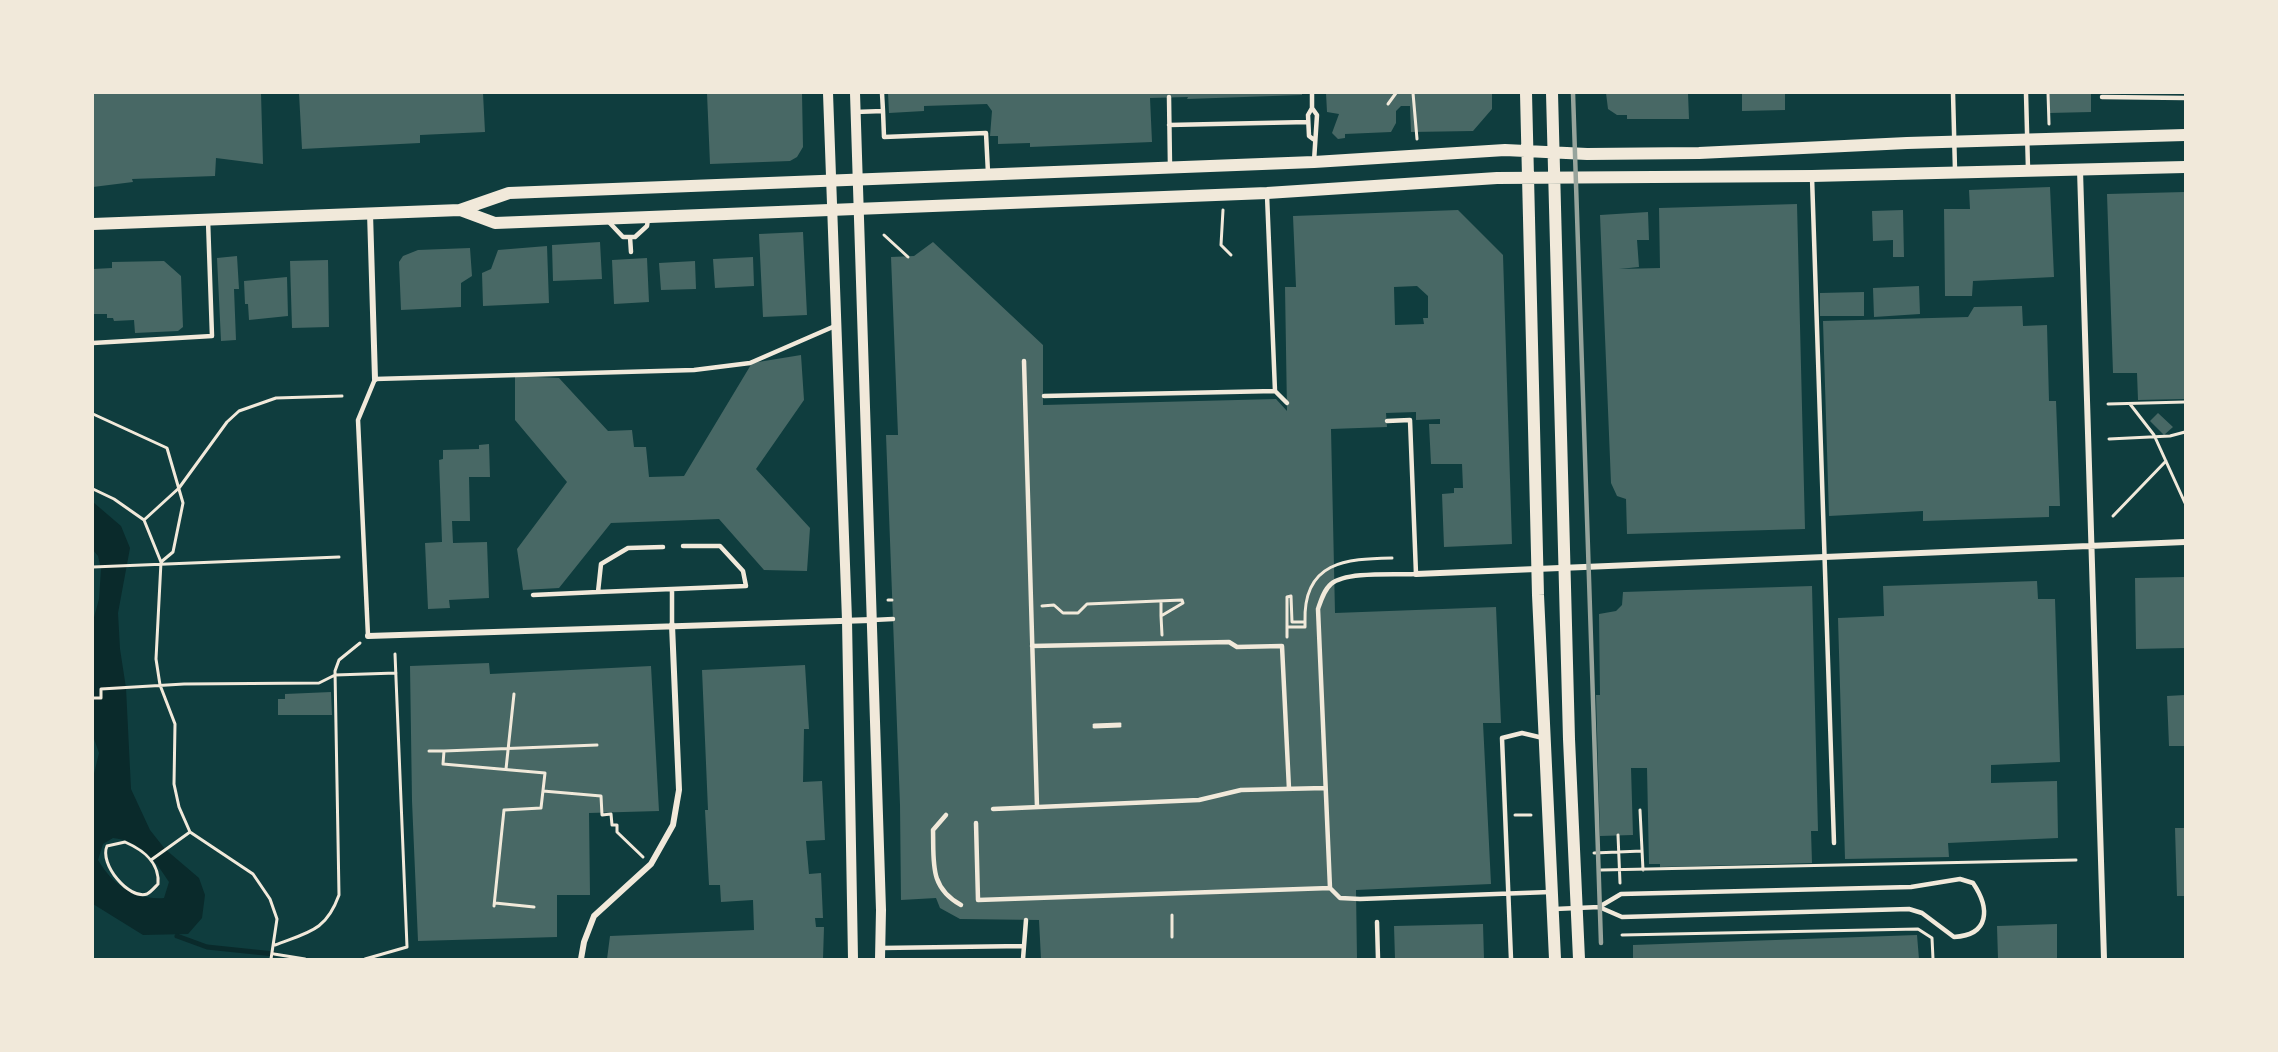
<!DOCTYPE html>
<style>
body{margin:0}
#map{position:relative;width:2278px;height:1052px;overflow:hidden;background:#0f3d3e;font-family:"Open Sans",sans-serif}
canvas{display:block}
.frame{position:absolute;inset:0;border:94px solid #f1e9da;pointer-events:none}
</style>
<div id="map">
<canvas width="2278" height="1052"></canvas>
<div class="frame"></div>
</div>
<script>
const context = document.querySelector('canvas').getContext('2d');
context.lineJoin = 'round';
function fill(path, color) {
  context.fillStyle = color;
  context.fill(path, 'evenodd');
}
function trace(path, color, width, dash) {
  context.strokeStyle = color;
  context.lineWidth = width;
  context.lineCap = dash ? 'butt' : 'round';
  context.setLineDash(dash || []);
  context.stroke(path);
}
const water = new Path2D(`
 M93,502L121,526L130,548L118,613L120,649L126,688L131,789L150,830L165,849L199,878L205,895L202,918L188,934L143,935L93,904V778L99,753L93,736V621L99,599L101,569L98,556L93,550ZM113,838C140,841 155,860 169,882L164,898C134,900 113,885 98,860L103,844Z`);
const stream = new Path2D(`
 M177,936L207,947L274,954`);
const building = new Path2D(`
 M93,93H261L263,164L216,158L215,176L132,179L133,182L93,187Z
 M299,93H483L485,132L420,135V143L302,149Z
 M707,93H802L803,147L797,157L790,161L710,164Z
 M888,93H1302V95L1187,99L1188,97L1150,98L1152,142L1030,147V143L998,144V136H990L992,111L987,104L924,106V111L889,113Z
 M1326,93H1492V109L1473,131L1411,132L1410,106H1401L1396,111V123L1391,132L1345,134V138L1338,139L1332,133L1339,114L1327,112Z
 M1606,93H1688L1689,119H1627V115H1617L1608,109Z
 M1742,93H1785V110L1742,111Z
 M2049,93H2091V112L2049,113Z
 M2050,187L2054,277L1973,281L1972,296H1945L1944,209H1970L1969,190Z
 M2185,192V399L2138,400L2137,373H2113L2107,194Z
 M1797,204L1805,529L1627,534L1626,499L1617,496L1611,483L1600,215L1648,212L1649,240H1637L1639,267L1619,269L1660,268L1659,208Z
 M1458,210L1503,255L1512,544L1444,547L1442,494L1454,493V488H1463L1462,464H1431L1429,424H1440V419L1416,420V412L1386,413L1387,427L1331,429L1335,613L1496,607L1501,723H1483L1491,884L1356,890L1357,959H1041L1039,920L960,919L940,908L936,898L901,900L900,805L886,435H898L891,257L914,256L933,242L1043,345V405L1276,399L1287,411L1285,287H1296L1293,216ZM1417,286L1428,296V318H1423L1424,324L1395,325L1394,287Z
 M1903,210L1904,257H1893V240L1873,241L1872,211Z
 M803,232L807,315L763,317L759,234Z
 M600,242L602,279L553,281L552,245Z
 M547,246L549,303L483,306L482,273L491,269L498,250Z
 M470,248L472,276L461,283V307L401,310L399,262L403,256L418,250Z
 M237,256L239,289H234L236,340L221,341L217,258Z
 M753,257L754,286L715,288L713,259Z
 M647,258L649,302L614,304L612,260Z
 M328,260L329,327L292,328L290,261Z
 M164,261L181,276L183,327L178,331L135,333L134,320L114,321L113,318H107V314H93V269L112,268V262Z
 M695,261L696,289L661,290L659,263Z
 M287,277L288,316L249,320L248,304H245L244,281Z
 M1919,286L1920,314L1874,317L1873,288Z
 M1864,292V316H1820V293Z
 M2022,306L2023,326L2047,325L2049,401H2056L2060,506H2049V517L1923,521V511L1829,516L1823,321L1968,317L1974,307Z
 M801,355L804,400L756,469L810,528L807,571L764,570L719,519L611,523L559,588L523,590L517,549L567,482L515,420V376L559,378L608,431L632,430L634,447H646L649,477L684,476L752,363Z
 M2158,413L2173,427L2164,435L2150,421Z
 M489,444L490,477H469L470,521H452L453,543L487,542L489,598L449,600L450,608L428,609L425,543L442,542L439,460L443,459V450L479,449V445Z
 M2185,577V648L2136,649L2135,578Z
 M2037,581L2038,599H2055L2060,762L1991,765V783L2057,781L2058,838L1948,843L1949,857L1845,859L1838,618L1884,616L1883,586Z
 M1812,586L1818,831H1811L1812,863L1660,867V864H1649L1647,768H1631L1633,835L1600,836L1596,695H1600L1599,614L1616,611L1622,605L1623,592Z
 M489,663L490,674L651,666L659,811L589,813L590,895H557V937L418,941L412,801L410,666Z
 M805,665L809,729H804L803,782L822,781L825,840L806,841L809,874L821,873L823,918H815L816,927H824L823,959H607L610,936L754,930L753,900L721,902L720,885H709L705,810H708L702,670Z
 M331,692L332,715H278V699H285V694Z
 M2185,695V746H2169L2167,696Z
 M2175,828H2185V896H2177Z
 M1483,924L1484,959H1395L1394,926Z
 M2057,924V959H1998L1997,926Z
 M1917,935L1919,959H1633V945Z`);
const path = new Path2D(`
 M1413,93L1417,139
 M2048,93L2049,124
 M1388,104L1396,93
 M1223,210L1221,245L1231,255
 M884,235L908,257
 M2108,404L2185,402
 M2130,404L2154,435L2185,503
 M93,414L167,448L183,503L173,552L161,562L156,659L160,685L175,724L174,784L179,807L190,832L253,874L270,899L277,919L271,959
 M2109,439L2170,436L2185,432
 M93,489L114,499L144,520L161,562
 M2113,516L2166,461
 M144,520L179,488L227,422L239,411L276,398L342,396
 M93,567L339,557
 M888,600H892
 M1161,601V616
 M1042,606L1054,605L1063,613H1078L1087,604L1182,600L1183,603L1161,616L1162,635
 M1288,627H1305V622
 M1287,637V597L1291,596L1292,622H1305C1303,561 1346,559 1392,558
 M93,698H101V689L184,684L319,683L335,675L396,673
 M1094,725L1120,724
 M1094,727L1120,726
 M429,751H444
 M506,769L514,694
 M543,791L601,796L602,815L611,814L612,825H617V832L643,857
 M1640,810L1643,870
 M1515,815H1531
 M1618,835L1620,883
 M125,842C143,850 160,862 158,884C155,887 151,892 147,894C129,900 99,864 107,846Z
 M1594,853L1642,851
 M151,860L190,832
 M1601,870L2076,860
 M495,903L534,907
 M494,906L504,810L541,808L545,773L443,764L444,751L597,745
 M1172,915V937
 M1622,935L1918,929L1932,938L1933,959
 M275,945C309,932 326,931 339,895L335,671L339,660L360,643
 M274,954L305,959
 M365,959L407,947L395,654`);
const service = new Path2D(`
 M882,93L883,111
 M1312,93V108
 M1953,93L1955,170
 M2026,93L2028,169
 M1169,97L1170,166
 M2102,97L2185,98
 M855,112L883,111L884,137L986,133L988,173
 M1169,125L1308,122
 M1313,139L1309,136L1308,115L1312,108L1317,115L1314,161
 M1812,177L1834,843
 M1267,195L1275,391
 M607,220L623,237H635L647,226L648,219
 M630,237L631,252
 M93,343L212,336L208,220
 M1024,361L1037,807
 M1044,396L1275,391L1287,403
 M1387,421L1410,420L1416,574C1396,575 1346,571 1331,584C1324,590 1321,600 1318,609L1330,888L1340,898L1360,899L1550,892
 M663,547L628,548L601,564L598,592L672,589
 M533,595L598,592
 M873,620L893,619
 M672,625V589L746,586L743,571L720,546H683
 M368,636L358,420L375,379L694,370L750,363L835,326
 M1032,646L1229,642L1237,647L1282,646L1289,789
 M993,809L1199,800L1241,790L1325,788
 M946,815L933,830C934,863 929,887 961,905
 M976,823L978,900L1330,888
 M1555,909L1599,907L1622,917L1909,909L1922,913L1954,937C1990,935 1990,908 1973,883L1960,879L1911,887L1621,894L1599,907
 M1377,922L1378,959
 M881,948L1024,946
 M1023,959L1026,920
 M1511,959L1502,738L1522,733L1543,738`);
const minor = new Path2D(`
 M2080,170L2104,959
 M370,213L375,379
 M1416,574L2185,542
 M368,636L871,620
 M581,959L584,942L594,916L651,864L673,825L679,790L672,625`);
const tertiary = new Path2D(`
 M828,93L847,620L853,959
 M855,93L881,910L880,959`);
const secondary = new Path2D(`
 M1526,93L1538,595L1555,959
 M1552,93L1569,739L1579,959
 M460,210L495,223L1267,193L1497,178L1812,176L2185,167
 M93,224L460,210L509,193L1314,162L1505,150L1587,154L1699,153L1907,143L2185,135`);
const rail = new Path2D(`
 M1573,93L1601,943`);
fill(water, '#0a2a2b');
trace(stream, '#0a2a2b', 5);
fill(building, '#486865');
trace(path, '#f1e9da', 3);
trace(service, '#f1e9da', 4.5);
trace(minor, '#f1e9da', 6);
trace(tertiary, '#f1e9da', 10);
trace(secondary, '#f1e9da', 12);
trace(rail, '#97a49c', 4.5);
</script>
